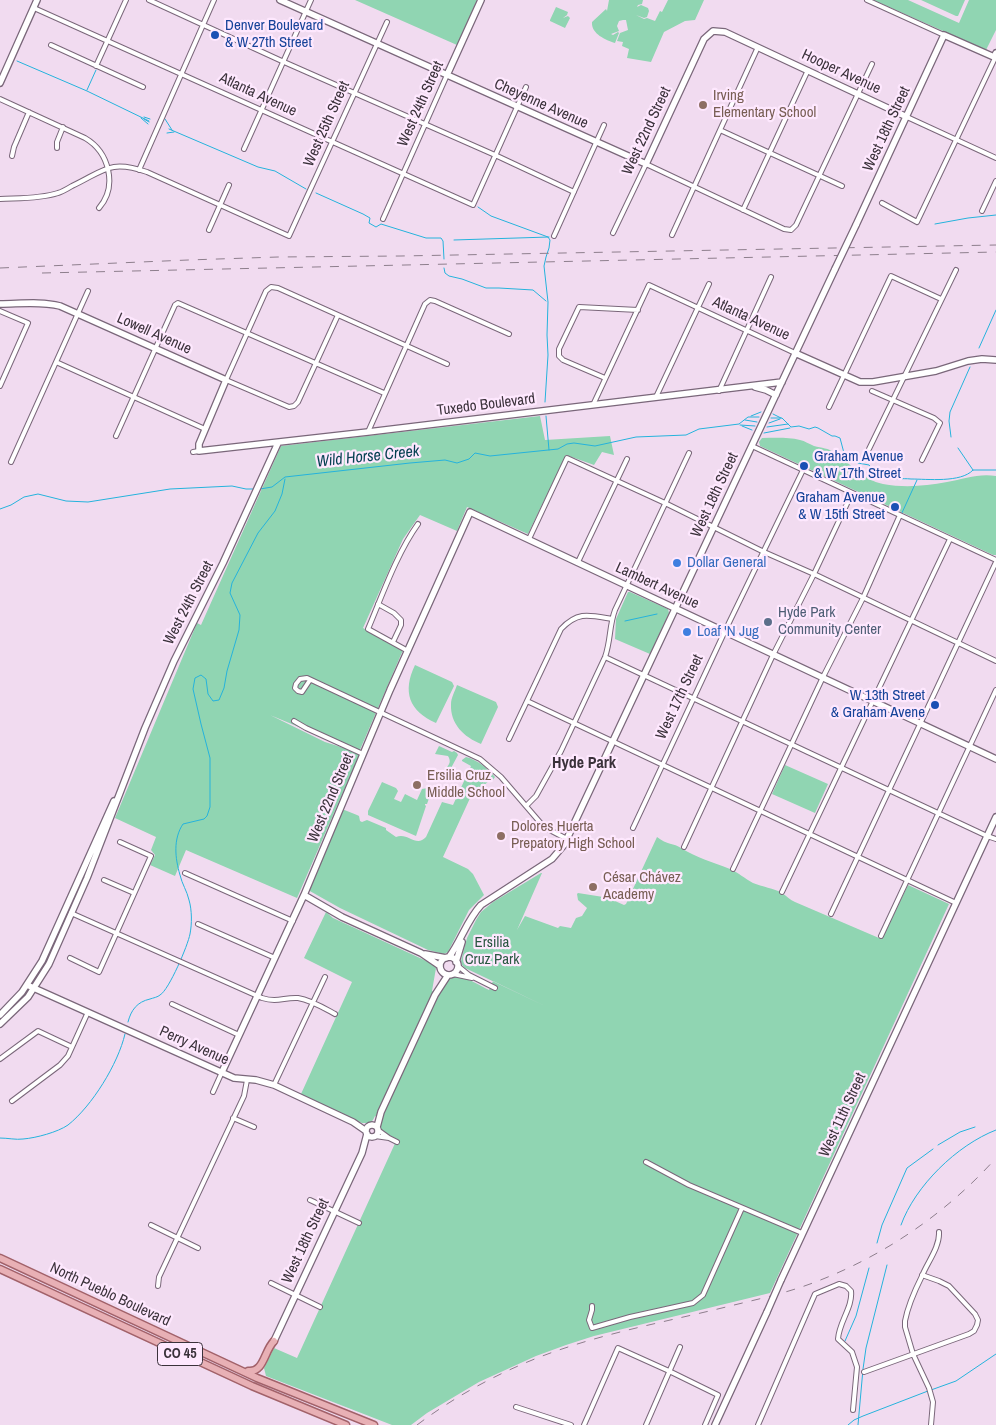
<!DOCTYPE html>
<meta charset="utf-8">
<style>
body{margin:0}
canvas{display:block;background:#f1dbf0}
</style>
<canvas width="996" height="1425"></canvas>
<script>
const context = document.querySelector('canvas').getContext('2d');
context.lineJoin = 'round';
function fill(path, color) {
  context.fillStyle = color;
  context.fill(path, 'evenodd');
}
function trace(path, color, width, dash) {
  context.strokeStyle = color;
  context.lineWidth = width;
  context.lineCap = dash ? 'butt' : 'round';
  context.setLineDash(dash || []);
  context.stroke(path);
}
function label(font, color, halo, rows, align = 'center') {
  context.font = font + ' "Archivo Narrow",sans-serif';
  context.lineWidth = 4.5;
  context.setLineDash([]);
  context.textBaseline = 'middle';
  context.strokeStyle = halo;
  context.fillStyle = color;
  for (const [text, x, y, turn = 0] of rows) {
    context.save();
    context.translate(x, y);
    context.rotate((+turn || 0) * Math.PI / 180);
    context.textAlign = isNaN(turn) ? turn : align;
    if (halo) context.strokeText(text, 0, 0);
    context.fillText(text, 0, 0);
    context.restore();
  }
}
const green = new Path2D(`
 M355,0H477L457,45Z
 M609,0H643L642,4L638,5L637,7L641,5L648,8L649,11L647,17L644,18L636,15L635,12L636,15L644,19L647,18L655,21L660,11L662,12L668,0H704L695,20L685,21L664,32L651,62L627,58L629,49L622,46L623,42L617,41L620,33L628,30L626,20H623L619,21L617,26L619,31L611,34L613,35L618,32L619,33L615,43C606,40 591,34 592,22L606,9L607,11Z
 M873,0H908L959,23L969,0H996V30L986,50Z
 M921,0H965L958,16H956Z
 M556,7L568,12L567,15L563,18L568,16L570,18L565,28L550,21V20Z
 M540,416L545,440L610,436L614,455L602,452L594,465L566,455L528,534L467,507L457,531L420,515L403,539L363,628L403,650L359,752L270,715L325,742L360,753L297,898L186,850L175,876L150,865L155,855L151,850L156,837L115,818L197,623L201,625L281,446Z
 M762,438C774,438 788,437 800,440C805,441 809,444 814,446C822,448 828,448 835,453C851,464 863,480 883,484C905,488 925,486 947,482C964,479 979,473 996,476V555H993L760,446L759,442Z
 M628,592H630L668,609L669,613L650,654L615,639L616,619Z
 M415,665L452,682L454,686L436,723C409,711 402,692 415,665Z
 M457,685L496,702L498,707L481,744C464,737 450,724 451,704C451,698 455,691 457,685Z
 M439,746L452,752L454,751L457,753L458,755L450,770L446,768C450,764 451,761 448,756L435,754Z
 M466,757C478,760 487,768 495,777L492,781H489L471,796L443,857L468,869L473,874L484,895L469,910L448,952L444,954L428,950L340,908L308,890L342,809L357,815L359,816L360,821L362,822L367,820L386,828V830L396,837C408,832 416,848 426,837L442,802L453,805L471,766L462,761V760Z
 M785,765L828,784L815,813L772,794Z
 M382,782L396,788L398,791L394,799L401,802L405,794L417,800L422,789L433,787L427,804H425V805L426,806L416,836L368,815V811Z
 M657,837C667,845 674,843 681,848C697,858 713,862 730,869C738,872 745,879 753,883C762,887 774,888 782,893C787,896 790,900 795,902L879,938L883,936L908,885L949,904L770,1293L594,1336L566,1345L536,1356L479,1382L427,1413L411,1425H392L266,1376L264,1368L274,1348L297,1358L397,1139L382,1132L379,1129L382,1118L375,1116L373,1120L370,1123H362L301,1094L352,982L304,958L326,912L333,918L433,964L436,968L432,991L439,994L448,977C463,974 477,984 489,990L493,981L547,1007L465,968L462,965L461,961L467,938L476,920L481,912L493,902L541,873H542L517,930L525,916L558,928L560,926L571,928L576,918L582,916L587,908L578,900L577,894L578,893L616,899L615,901L624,905L626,904Z`);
const stream = new Path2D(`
 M17,61L87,91L149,121
 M87,90L96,70
 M144,117L150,119
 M141,118L148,124
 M144,119L149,122
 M165,119L172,130
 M169,129L258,167L275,171L306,189
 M167,133L174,132
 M316,193L363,214L370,218L369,223L376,227L381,224L426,238H441L443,241L444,259
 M478,207L491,216L548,237L550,240L549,248L546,257L544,266L548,302L547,335L548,355L545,402
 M935,224L968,218L996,215
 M454,240L549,237
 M444,268L445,273L449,276L462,279L486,288H499L533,290L546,301
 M979,348L996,310
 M773,414L781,418
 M546,416L549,450
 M751,416L761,412
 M771,418H782L791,427L799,426L809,429L815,427L818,428L832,436H835L840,438L844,453L858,463L869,465C873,470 878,475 884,477C893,480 902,478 911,479C927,479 961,483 973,470H996
 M745,420L757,422
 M769,423L780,419
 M740,425L755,426
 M742,426L752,430
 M767,427L788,424
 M764,433L790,428
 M951,437L949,421L950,412L970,367
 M958,448L973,470
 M260,489L272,487L285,477L410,463L445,460L457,463L469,459L475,453L490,456L558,449L567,444L574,443L595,446L636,437L686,435L699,429L739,424L748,417H759
 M0,509L11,505L24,497L38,494L66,501L88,502L170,489L232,486L246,489H254
 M901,515L917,480
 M625,621L657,614
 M128,1022C131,1010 137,1002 150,999C153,998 158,997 160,995C169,990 188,945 190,934C192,924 192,910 189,900C187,891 182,884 180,875C175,858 173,839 183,824L204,819L207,816L210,807V758L201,724L193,689L195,678L201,675L206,679L208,694L213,701L219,700L224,688L227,671L239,630L240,615L230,593L232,583L258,533L275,511L282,494L285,479
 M0,1138C8,1138 16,1140 23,1139C36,1138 58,1132 68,1125C92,1106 118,1064 125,1034
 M938,1145L960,1132L975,1127
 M901,1225C915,1186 957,1145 996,1130
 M877,1243L882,1225L907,1168L933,1149
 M845,1341L856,1316L869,1268
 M931,1390L956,1381L996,1354
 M848,1425L854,1420L863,1416L928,1391
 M858,1425L863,1369L866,1348L887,1265`);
const street = new Path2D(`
 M149,0L284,62L495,155L574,192
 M867,0L944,35
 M34,8L473,205L526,87
 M51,45L143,87
 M96,66L126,0
 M0,99L85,138C109,152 118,186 99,208
 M907,117L996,158
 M720,130L842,186
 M57,148V142L63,127
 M244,149L311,0
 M12,156L14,147L29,112
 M139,170L214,0
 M0,199C18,198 40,199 58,193C62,192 67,189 72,186C104,171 109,159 147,172L289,236L387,22
 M882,203L917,222L995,58
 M743,210L808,70
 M982,211L996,181
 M383,219L447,75
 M209,230L229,185
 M613,233L646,164L784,229L791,230L796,225L872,64
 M672,235L758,47
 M554,236L604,125
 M0,311L28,323L0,386
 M338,315L298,402L294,406L289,407L226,380L266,291L271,287L278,288L447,364
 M56,362L205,429
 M605,378L563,360L559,356V349L579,307L638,310
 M719,391L771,277
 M872,391L934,418L940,423L922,460
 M656,397L709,284
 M593,405L649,285L795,353
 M829,407L891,276L941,299
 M368,432L425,304L430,300L435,301L509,334
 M116,436L166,325L175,305L178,303L384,393
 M752,446L996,560
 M869,449L956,270
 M193,452L199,451
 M11,462L88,291
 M529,539L567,458L665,503L764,552L814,574L996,661
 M578,562L627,459
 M378,604L394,613L401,620V625L393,642
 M408,651L368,629C382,596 397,553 418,524
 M605,657L987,836L996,839
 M310,680L302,692L298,691L295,688L296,684L300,679L307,678L480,759L501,777L544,827L567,839
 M527,701L956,903
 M294,721L306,728L363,754
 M509,739L561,629C578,611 589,615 612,619
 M526,806L536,796L561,751L605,657C611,640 609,626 615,610L689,453
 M633,828L725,631L803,470
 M684,847L773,655L814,574L852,493
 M733,869L823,677L863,598L900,515
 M185,873L293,921
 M104,880L134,893
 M782,892L950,539
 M71,913L262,998C278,1003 284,997 298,998C311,1000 324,1008 335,1014
 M831,914L996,562
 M198,924L275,958
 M881,936L996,690
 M70,958L99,972L151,856L120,842
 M458,966L469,975L495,988
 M453,974L472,978
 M172,1004L239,1035
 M0,1059L38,1031L72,1047
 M274,1085L325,977
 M213,1092L222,1072
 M12,1101L60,1065L68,1056L88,1012
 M233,1118L254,1127
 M378,1130L389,1138
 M375,1136L389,1138L397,1142
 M646,1162L689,1185L802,1233
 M310,1200L359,1223
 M151,1225L198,1248
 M271,1283L320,1307
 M158,1286L159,1277L244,1096L247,1080
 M592,1306V1310L589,1320L592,1328L630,1317L693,1303L703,1295L742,1208
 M864,1372L969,1334L974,1331L977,1325L978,1320L975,1314L949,1286L939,1281L922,1275
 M516,1407L571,1425
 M584,1425L618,1348L669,1371L718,1395L705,1425
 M646,1425L680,1347
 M758,1425L815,1294L839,1284L846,1286L851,1291C853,1307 839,1322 838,1339L852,1352L857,1367L853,1410
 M931,1425L933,1402L929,1388L913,1354L905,1327V1321C908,1305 915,1290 922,1276C927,1263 940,1247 939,1232`);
const secondary = new Path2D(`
 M280,0L646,164L704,39L713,31L725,32L907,117
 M447,75L481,0
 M0,83L37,0
 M856,225L944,35L994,57L996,53
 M0,304C19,304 41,301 60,306L226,380L199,444V451L368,432L782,382
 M795,353L860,382H873L936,371L968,361L982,359L996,360
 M755,387L766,390L776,395
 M304,895L342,917L421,953L440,966
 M425,954L446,958
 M449,957C461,941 467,920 481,905L552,859L564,845L835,269
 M440 966a9 9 0 1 1 18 0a9 9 0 1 1-18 0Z
 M456,962L462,942
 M27,985L234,1078L256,1080L274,1085L353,1122L366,1131
 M0,1015L22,992L42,961L114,801
 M0,1024L28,997L49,964L87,878L145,728L174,661L223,563L278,443
 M222,1072L304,895L390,690L470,512L996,759
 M366 1131a6 6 0 1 1 12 0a6 6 0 1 1-12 0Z
 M377,1127L381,1112L435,995L448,975
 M781,1280L996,817
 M274,1341L362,1153L367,1134
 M715,1425L767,1312`);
const primary = new Path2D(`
 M0,1258L257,1378L374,1425
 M0,1269L252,1386L346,1425
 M248,1371C264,1373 264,1351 274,1341`);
const rail = new Path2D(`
 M0,268L188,260L278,257L401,256L996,245
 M42,273L996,252
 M417,1425C462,1391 515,1364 568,1347C620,1330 673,1320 726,1307C754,1300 783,1294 810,1284C881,1258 946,1214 996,1158`);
const secondaryBridge = new Path2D(`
 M835,269L856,225
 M767,1312L781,1280`);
const markers = [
 [215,35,5,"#1a4fb4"],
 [703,105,5,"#8d6e63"],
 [804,466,5,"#1a4fb4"],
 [895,507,5,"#1a4fb4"],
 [677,563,5,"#3f7fe0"],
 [768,622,5,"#5c6f8a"],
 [687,632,5,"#3f7fe0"],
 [935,705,5,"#1a4fb4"],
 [417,785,5,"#8d6e63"],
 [501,836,5,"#8d6e63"],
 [593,887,5,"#8d6e63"]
];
const shields = [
 [180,1354,45]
];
const shieldNames = [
 ["CO 45",180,1354]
];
const transitNames = [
 ["Denver Boulevard",225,26],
 ["& W 27th Street",225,43],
 ["Graham Avenue",814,457],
 ["& W 17th Street",814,474],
 ["Graham Avenue",885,498,"right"],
 ["& W 15th Street",885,515,"right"],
 ["W 13th Street",925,696,"right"],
 ["& Graham Avene",925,713,"right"]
];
const streetNames = [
 ["Hooper Avenue",841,72,25],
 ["Atlanta Avenue",258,95,25],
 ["West 24th Street",421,104,-66],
 ["Cheyenne Avenue",541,104,24],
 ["West 25th Street",327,124,-66],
 ["West 18th Street",887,129,-65],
 ["West 22nd Street",647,131,-65],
 ["Atlanta Avenue",751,319,25],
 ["Lowell Avenue",154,334,24],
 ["Tuxedo Boulevard",486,405,-7],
 ["West 18th Street",715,495,-65],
 ["Lambert Avenue",657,586,25],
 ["West 24th Street",189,603,-63],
 ["West 17th Street",680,697,-65],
 ["West 22nd Street",331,798,-67],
 ["Perry Avenue",194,1046,24],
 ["West 11th Street",843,1115,-65],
 ["West 18th Street",306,1241,-65],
 ["North Pueblo Boulevard",110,1295,25]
];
const educationNames = [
 ["Irving",713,96],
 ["Elementary School",713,113],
 ["Ersilia Cruz",427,776],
 ["Middle School",427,793],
 ["Dolores Huerta",511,827],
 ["Prepatory High School",511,844],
 ["César Chávez",603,878],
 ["Academy",603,895]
];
const shopNames = [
 ["Dollar General",687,563],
 ["Loaf 'N Jug",697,632]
];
const serviceNames = [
 ["Hyde Park",778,613],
 ["Community Center",778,630]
];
const parkNames = [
 ["Ersilia",492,943],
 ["Cruz Park",492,960]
];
const waterNames = [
 ["Wild Horse Creek",368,457,-6]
];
const neighbourhoodNames = [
 ["Hyde Park",584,764]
];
fill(green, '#90d5b2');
trace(stream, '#25b3dc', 1);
trace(street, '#7a677a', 6);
trace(secondary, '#7a677a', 8);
trace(primary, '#a2626a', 9);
trace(street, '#fff', 4);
trace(secondary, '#fff', 5.5);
trace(primary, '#e8b0b5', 6);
trace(rail, '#8d7e8c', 1, [9, 9]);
trace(secondaryBridge, '#7a677a', 8, []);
trace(secondaryBridge, '#fff', 5.5);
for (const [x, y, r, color] of markers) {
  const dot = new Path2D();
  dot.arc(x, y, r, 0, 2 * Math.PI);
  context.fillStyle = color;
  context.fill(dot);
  trace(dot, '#fee8fe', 2);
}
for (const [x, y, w] of shields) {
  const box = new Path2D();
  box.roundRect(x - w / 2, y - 11.5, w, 23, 4);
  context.fillStyle = '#fee8fe';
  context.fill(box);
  trace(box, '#3b323b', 1);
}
label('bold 14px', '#3b323b', null, shieldNames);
label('15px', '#164399', '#fee8fe', transitNames, 'left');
label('15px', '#3b323b', '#fee8fe', streetNames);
label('15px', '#785e54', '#fee8fe', educationNames, 'left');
label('15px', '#366cbe', '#fee8fe', shopNames, 'left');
label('15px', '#4e5e75', '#fee8fe', serviceNames, 'left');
label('15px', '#2a5842', '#fee8fe', parkNames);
label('italic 16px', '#033f50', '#fee8fe', waterNames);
label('bold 16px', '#3b323b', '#fee8fe', neighbourhoodNames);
</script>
